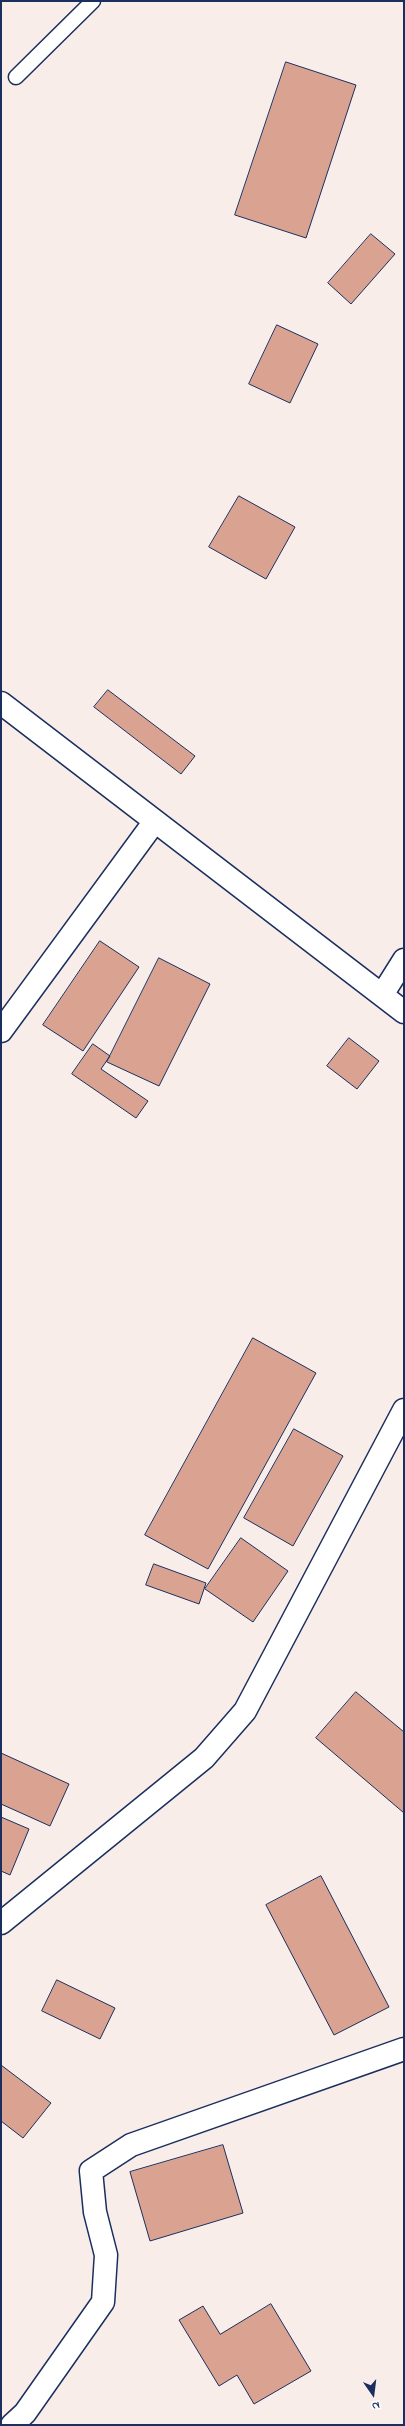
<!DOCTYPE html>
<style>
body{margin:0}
#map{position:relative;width:405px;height:2426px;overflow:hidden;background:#f8ede9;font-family:"Indie Flower",sans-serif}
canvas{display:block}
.frame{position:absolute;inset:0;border:2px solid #1b2f5e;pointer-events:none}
.north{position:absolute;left:353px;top:2374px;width:40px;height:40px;-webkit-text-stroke:3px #fff;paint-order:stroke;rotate:166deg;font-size:11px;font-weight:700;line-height:16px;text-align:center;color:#1b2f5e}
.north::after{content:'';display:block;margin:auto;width:14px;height:18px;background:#1b2f5e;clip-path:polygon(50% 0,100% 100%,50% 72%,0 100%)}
</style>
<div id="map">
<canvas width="405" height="2426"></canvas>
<div class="frame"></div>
<div class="north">N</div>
</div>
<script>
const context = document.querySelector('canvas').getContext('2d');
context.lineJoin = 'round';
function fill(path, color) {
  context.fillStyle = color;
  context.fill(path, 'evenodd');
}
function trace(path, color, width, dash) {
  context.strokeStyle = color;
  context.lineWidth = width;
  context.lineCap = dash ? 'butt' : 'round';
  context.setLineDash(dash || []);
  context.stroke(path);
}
const building = new Path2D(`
 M286,62L356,85L306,238L235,215Z
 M371,234L395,254L351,304L328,283Z
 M277,325L318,344L290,403L249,384Z
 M239,496L295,527L266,579L209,547Z
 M108,690L195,756L181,774L94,707Z
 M100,941L139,967L83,1051L43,1025Z
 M159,958L210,984L159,1086L107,1062Z
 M349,1038L379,1061L357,1089L327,1066Z
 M93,1044L110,1056L101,1069L148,1101L136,1118L72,1074Z
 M253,1338L316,1373L208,1569L145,1535Z
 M294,1429L343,1456L293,1546L244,1518Z
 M241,1538L288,1571L253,1622L205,1589Z
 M154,1564L206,1583L199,1604L146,1585Z
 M356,1692L404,1732V1813L316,1738Z
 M1,1753L69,1784L50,1826L1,1804Z
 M1,1817L29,1829L10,1875L1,1871Z
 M321,1876L389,2007L334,2035L266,1905Z
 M57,1980L115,2008L100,2039L42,2011Z
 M1,2065L51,2103L23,2138L1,2121Z
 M223,2145L243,2213L150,2241L130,2172Z
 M271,2304L311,2371L254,2404L237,2375L219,2386L179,2320L203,2306L220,2334Z`);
const service = new Path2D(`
 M16,77L93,1`);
const minor = new Path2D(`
 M1,703L404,1012
 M382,995L404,960
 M1,1031L155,821
 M1,1923L204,1758L245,1711L404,1410
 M12,2425L25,2413L103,2302L106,2255L95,2212L91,2171L131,2145L404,2049`);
fill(building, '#daa391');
trace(building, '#1b2f5e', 1);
trace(service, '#1b2f5e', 17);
trace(minor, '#1b2f5e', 25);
trace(service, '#fff', 14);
trace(minor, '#fff', 22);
</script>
